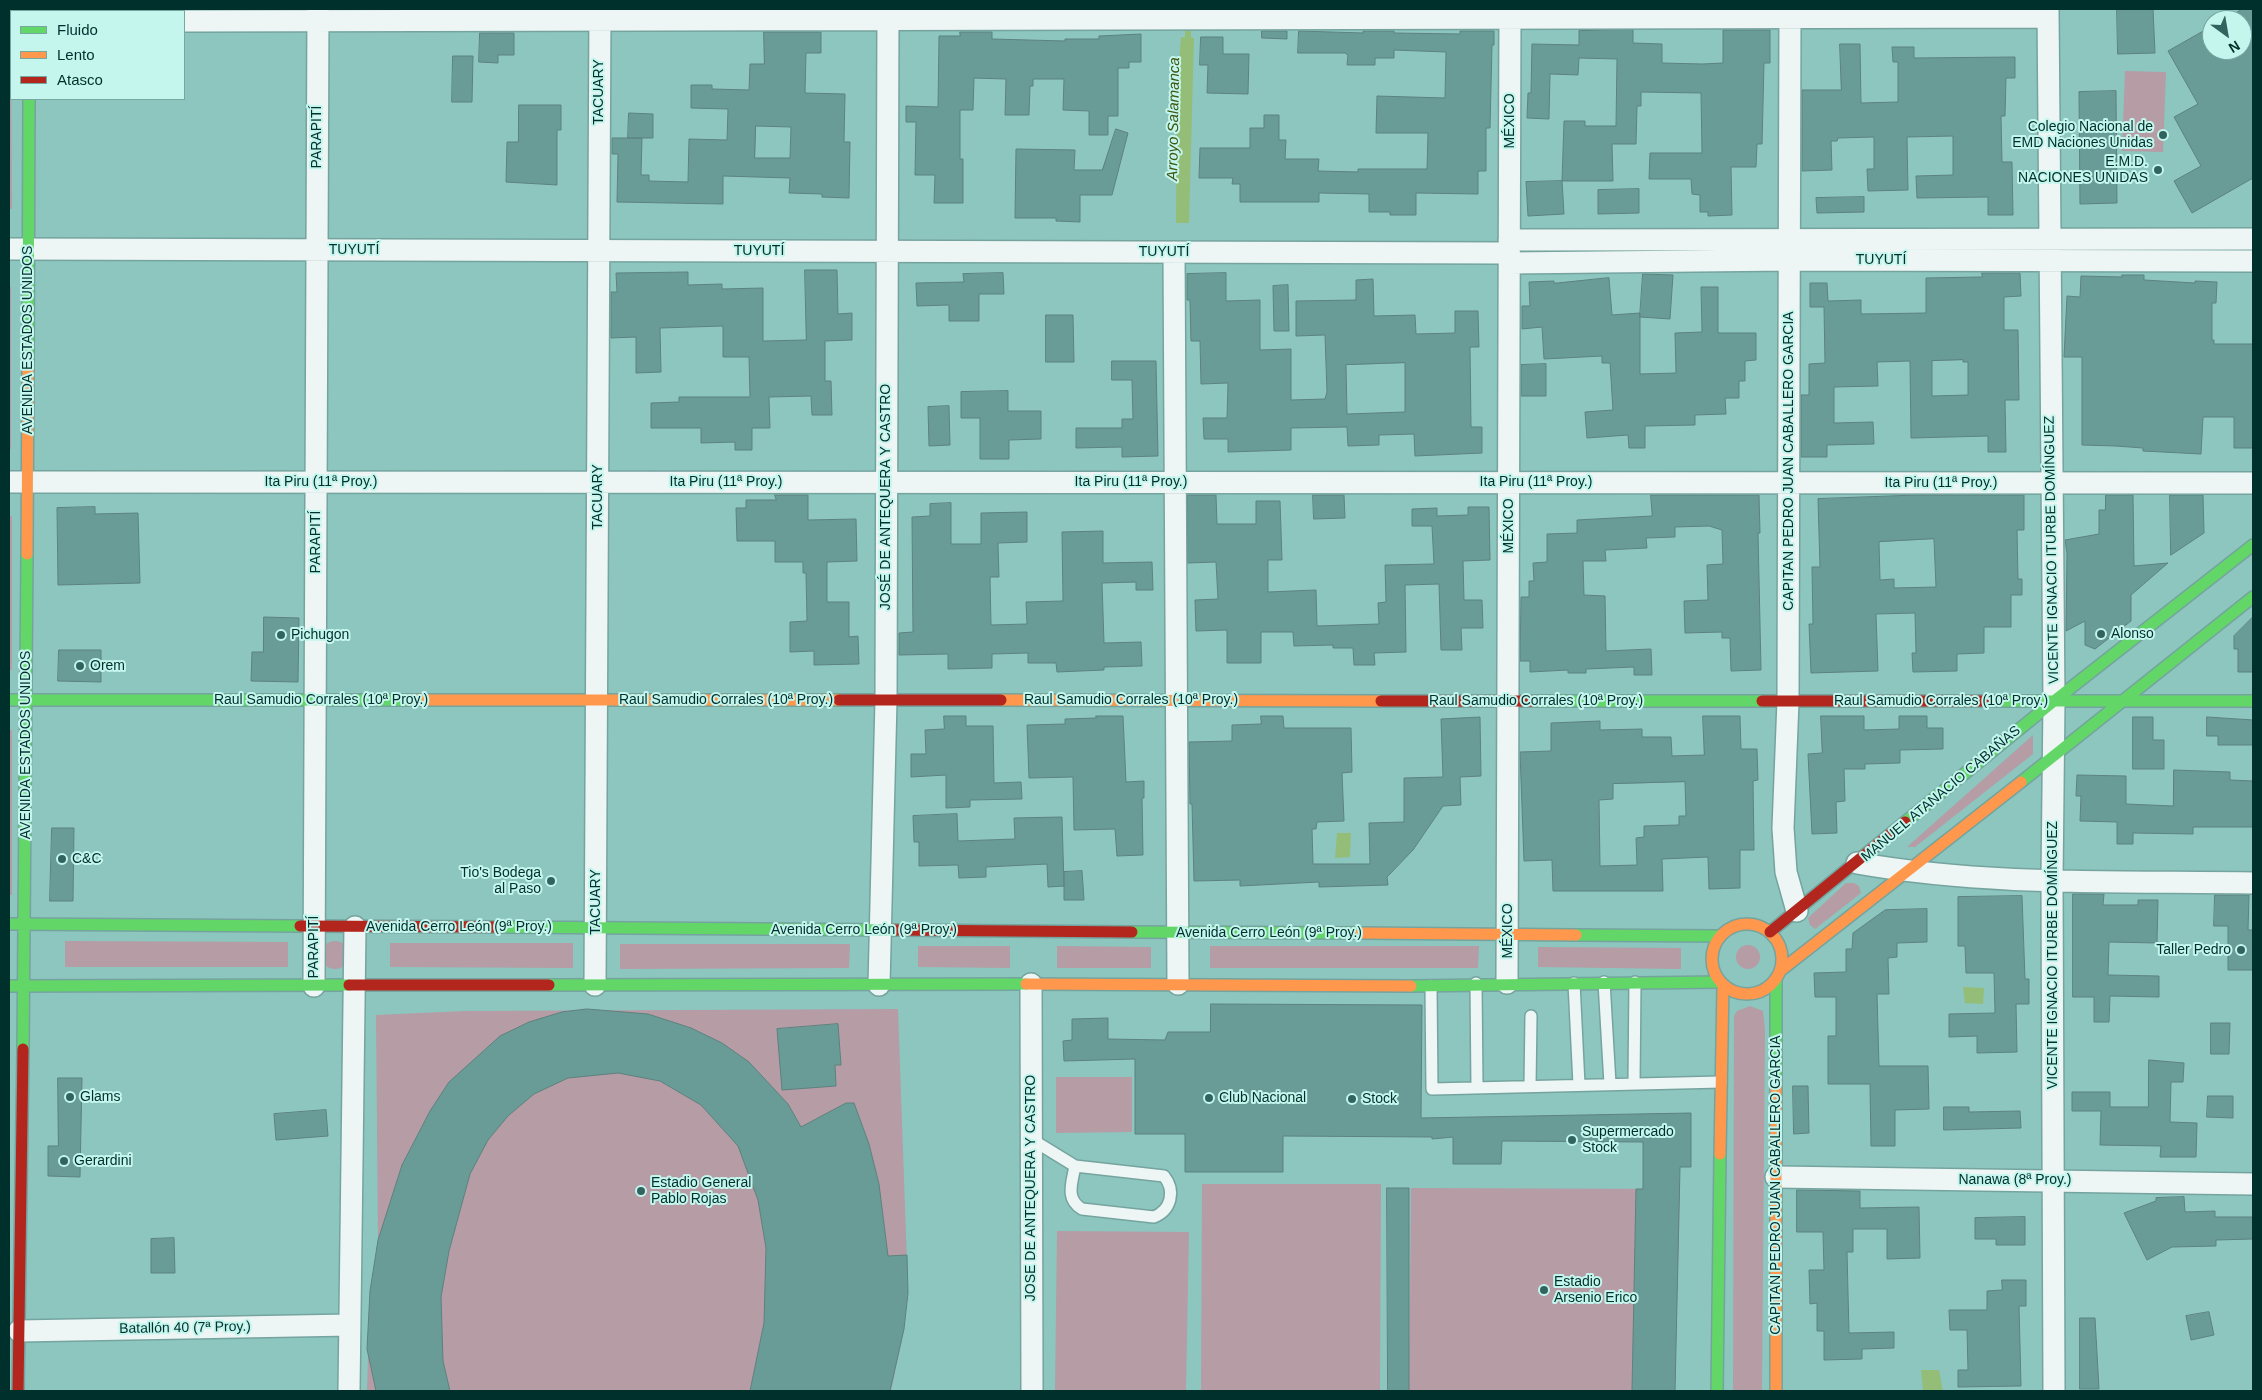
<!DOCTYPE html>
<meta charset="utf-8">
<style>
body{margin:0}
#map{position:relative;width:2262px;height:1400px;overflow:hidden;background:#8cc6bf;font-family:Arial,sans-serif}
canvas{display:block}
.frame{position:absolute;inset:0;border:10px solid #00302c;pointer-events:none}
.legend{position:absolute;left:10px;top:10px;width:175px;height:90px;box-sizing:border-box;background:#c4f6ee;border:1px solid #76a7a0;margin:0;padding:6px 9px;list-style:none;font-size:15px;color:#00302c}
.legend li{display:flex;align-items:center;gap:10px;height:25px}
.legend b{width:25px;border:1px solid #76a7a0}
.north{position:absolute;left:2202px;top:10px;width:50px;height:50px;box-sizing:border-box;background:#c4f6ee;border:1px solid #76a7a0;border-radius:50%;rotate:148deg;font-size:14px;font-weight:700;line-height:20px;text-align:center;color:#00302c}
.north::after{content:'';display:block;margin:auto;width:18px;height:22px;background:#31645f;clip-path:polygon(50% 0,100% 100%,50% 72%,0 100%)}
</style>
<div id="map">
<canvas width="2262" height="1400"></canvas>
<div class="frame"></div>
<ul class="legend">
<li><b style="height:6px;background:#63d668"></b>Fluido</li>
<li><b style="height:6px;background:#ff974d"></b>Lento</li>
<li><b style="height:6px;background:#b3261e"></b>Atasco</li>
</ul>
<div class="north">N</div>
</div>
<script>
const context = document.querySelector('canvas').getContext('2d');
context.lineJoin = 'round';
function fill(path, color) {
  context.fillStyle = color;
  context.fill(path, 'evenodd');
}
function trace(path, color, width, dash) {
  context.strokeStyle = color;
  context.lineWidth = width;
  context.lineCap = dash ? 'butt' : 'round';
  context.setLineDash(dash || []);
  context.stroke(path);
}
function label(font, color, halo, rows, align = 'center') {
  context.font = font + ' Arial,sans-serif';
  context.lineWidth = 4;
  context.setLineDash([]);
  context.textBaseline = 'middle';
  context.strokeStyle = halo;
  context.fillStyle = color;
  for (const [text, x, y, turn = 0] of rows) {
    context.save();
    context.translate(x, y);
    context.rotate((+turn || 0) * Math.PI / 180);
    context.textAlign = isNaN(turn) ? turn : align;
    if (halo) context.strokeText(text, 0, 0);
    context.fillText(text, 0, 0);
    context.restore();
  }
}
const green = new Path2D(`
 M9,51H11L12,209H9Z
 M2125,71L2166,72L2163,152L2122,151Z
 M9,287H11V449H9Z
 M9,516H12V670H9Z
 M9,730H12V895H9Z
 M2033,735V754L1915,847H1907Z
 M1846,883H1854L1859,886L1861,893L1815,929L1810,925L1808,918Z
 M321 955a14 14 0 1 1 28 0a14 14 0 1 1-28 0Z
 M65,941L288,942V967H65Z
 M390,943H573V968L390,967Z
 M620,944H850L849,968L620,969Z
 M1736 957a12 12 0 1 1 24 0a12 12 0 1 1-24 0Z
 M918,946H1010V968L918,967Z
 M1057,946L1151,947V968H1057Z
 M1210,946H1479L1478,968H1210Z
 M1538,947L1681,948V969L1538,967Z
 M1750,1006L1763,1011L1765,1030L1762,1391H1733L1734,1016L1737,1011Z
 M898,1009L908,1293L904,1329L891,1391H367L370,1291L378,1240L376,1015L465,1011Z
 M1056,1077H1132V1132L1056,1133Z
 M1202,1184H1381L1380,1391H1201Z
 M1411,1188L1680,1189L1675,1391H1409Z
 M1057,1231L1189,1232L1186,1391H1055Z`);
const water = new Path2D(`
 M1181,37L1194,38L1189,223H1176L1177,89Z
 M1337,833H1351L1350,857L1335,858Z
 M1963,987L1984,988L1983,1004L1965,1003Z
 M1921,1370H1939L1943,1391H1923Z`);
const stream = new Path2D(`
 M1188,45V32`);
const building = new Path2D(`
 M2117,9H2153L2155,53L2118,54Z
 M2243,9H2253V178L2192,213L2174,181L2201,166L2174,117L2198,104L2168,51L2212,26V50H2242V20H2223Z
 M1633,30V43L1662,44V63L1702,64L1723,63V30H1770V63H1764L1762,144H1757L1756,167H1731L1732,215L1708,216V212H1700V195L1692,194L1691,179H1649L1650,153H1702L1701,93L1641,92V106H1637L1636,144H1612L1613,181H1562L1564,121H1585V126H1616L1617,59L1579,58L1578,75L1550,74L1549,119L1527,118L1528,93H1531L1532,44L1579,45V31Z
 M1262,31H1287V39L1262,38Z
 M1299,31L1363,33V31H1394V33L1460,34V31H1494V45H1492L1490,128H1486V171H1478V194L1416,193V215H1390V212H1369V194L1319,193V202H1240V184H1232L1233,178H1199L1200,148H1250V128H1264V115H1279V140H1286L1285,159H1319L1318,171L1358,172V169H1427L1428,133H1376L1377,96L1445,98L1446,52L1394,50V58H1375V65H1347L1348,55L1345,53H1298Z
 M764,32H821V53H806L805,93L845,94L844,142H850L849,198L822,197V194L789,193L790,178L723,176V204L617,202L618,154H612V138H642L641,175H649V181L688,182L689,139L727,140L728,109L691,108V85H712V89L749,90L750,64H764ZM756,126L791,127L790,158H755Z
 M960,32H992V39L1065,41V39H1099V36L1141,34V62H1129V68H1118V116H1108V135H1089V111L1063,110L1064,79H1033V86H1030L1029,115H1005L1006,79L974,78L973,110H960V159H963V203H934L935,175H915L916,122H906V106L938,107L939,36H960Z
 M480,33H514V55H498V63L479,62Z
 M1201,37H1223V54H1249L1248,94L1207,93L1208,65H1200Z
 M1840,44H1860L1861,103L1898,102V62H1893L1892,47H1914V58L2015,57V78H2006L2005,116H2001L2002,162H2012L2013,215H1988V197L1917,198L1916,176L1953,175V136L1907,137L1908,190L1868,191L1867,169H1874V137L1838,138L1837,141H1831L1832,170L1802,171V90H1841Z
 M453,56H473L472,102H452Z
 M2116,91L2117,203L2080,204L2079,92Z
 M519,105H561V130H557V185L506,182L507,142H518Z
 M629,113L653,114V138H628Z
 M1116,129L1128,133L1112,195H1080V222L1056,221V218H1015L1016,149L1075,150L1074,170H1102Z
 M1562,181L1564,214L1528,216L1526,182Z
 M1639,189V213L1598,214V190Z
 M1864,197V212L1817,213L1816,198Z
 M805,270H837L838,314L852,313V340L825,341V381H831L832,415H812L811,396L769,397L770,428H752V450H735V442L701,443V428H651V403L679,402V397H750L749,357H723V326L660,328L661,372L636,373V337L611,338V292H617L616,273L688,272V285L722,284V289L763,288V341L806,340Z
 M1003,273L1004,294H979V321H949V305L917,306L916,283L964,282L963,274Z
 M1226,273V301L1260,300V350L1291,349V400L1325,399L1327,392L1325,335L1296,336V301L1356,300V280L1373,279L1374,316L1415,315L1416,334L1455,333V311H1478L1479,347H1470L1471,427H1482V453L1415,456L1414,434L1379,435V445L1348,446L1347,427L1291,428V450L1228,452V439H1204L1203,418H1227L1228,383L1201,384L1200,341H1191L1190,300H1187V274ZM1405,363V412L1347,414L1346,365Z
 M1982,273H2020L2021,296L2004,297V330H2018L2019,400H2005L2006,452H1988V436L1911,438L1910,361L1877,362L1878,386L1834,387V423L1873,422L1874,444L1827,445V457H1801V395H1809V364L1825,363L1824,307H1810V283H1827L1828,301L1861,300V314L1926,313V278L1982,277ZM1963,360V362H1968V395L1932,396V361Z
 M1643,274L1673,275L1670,319L1640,317Z
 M2122,275H2144V280L2195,283V281L2217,282L2216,303H2212V340H2214V344H2253V448H2234V417H2203L2201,454L2143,451V448L2116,446L2082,445V357H2064L2067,296L2080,297L2081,276L2122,277Z
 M1609,278L1612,315L1640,313V374L1676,373L1675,333L1702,332L1701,287H1718V333H1756V360L1745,361V381H1739V398H1725L1726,414L1695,415V425L1645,426V448H1629L1628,435L1587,438L1585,412L1613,410L1610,363H1602V356L1544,359L1542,327L1522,329V306H1530L1529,282L1554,281V283Z
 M1288,285L1289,331H1274L1273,286Z
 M1046,315H1073L1074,362H1046Z
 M1112,361H1156L1158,456L1122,457V447L1076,448V428H1122V419H1133L1132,380H1112Z
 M1546,364V396H1521V365Z
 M1008,391V411H1041V439L1009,440V459H980V418H961V392Z
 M949,406L950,445L929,446L928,407Z
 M775,495H808V520L856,519L857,561L827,562V602H849V637L858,636L859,664L814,665V651L790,652V622L807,621L806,573H803V562H775V541H737L736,508H746V500H776Z
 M1188,495H1216L1217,524H1256V501H1280L1282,560H1268V592L1316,590L1317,626L1379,624L1378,603L1386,602L1385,565L1434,564L1432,526H1412V509L1437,508V516L1468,515V507H1489L1490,560L1463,561L1464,600H1482L1483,628H1461L1462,650H1441L1439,584L1405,585L1406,652L1374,653L1375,665H1354L1353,648H1333V645L1294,646L1293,632H1261V663H1227V630L1196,631L1195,600L1218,599L1216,562L1188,563Z
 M1313,495H1344L1345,518L1314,519Z
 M1651,495H1759L1760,533H1758L1761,670L1731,671L1730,638H1722V632L1685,633L1684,601L1708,600L1707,565L1723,564L1722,530L1709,526L1675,527V537L1646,538L1647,548L1605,550L1606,561H1583L1584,595L1605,596L1606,651L1651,649L1652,675H1634V667L1586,669V673H1568V670L1530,672V661H1520L1521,597H1529V581H1534L1533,563L1547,562V534L1577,533V520L1652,516Z
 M1917,495H2024V530H2017L2018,579H2022V595H2011V627H1984V653L1957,654V671L1913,672L1912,653H1916L1915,613L1876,614L1878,671L1811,673L1809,624H1813L1812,567H1820L1818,499ZM1934,539L1936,587L1894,588V579L1880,580L1879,542Z
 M2106,495H2133L2134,566L2168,563L2131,595V621L2095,649L2085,645V621L2066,631L2067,553L2065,540L2099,534V510H2105Z
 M2170,495H2203L2204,533L2171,555Z
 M951,503V544H981V513L1027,512V542L998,543L999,577H990L991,625L1027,624L1026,602L1063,601L1062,532L1103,531V563L1152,562L1153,590H1136V582L1102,583L1104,643L1141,642L1142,666L1104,667V670L1057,672L1056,663H1028V653L992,654V668L948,669V654L899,655V633L913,632L912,517L930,516V504Z
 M95,507V514L138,513L140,583L58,585L57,508Z
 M264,617L299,618L298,682L251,681L252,652H263Z
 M2253,617V672H2238V649H2234V636Z
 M59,650H101V682L58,681Z
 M944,716H966V726H993L994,783L1021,782L1022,799L970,800V807L946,808V775L911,777V754H926L925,730L944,729Z
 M1096,716H1123L1126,782L1144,781V798H1142L1143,855L1117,856L1115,829L1074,830L1073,777L1029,778L1027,725L1065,724V719L1096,718Z
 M1261,716H1283L1284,728H1351L1352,772L1342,773L1344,821L1317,822L1316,829H1312L1313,864H1370L1369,823L1404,822V778L1443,777L1441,719L1480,717L1481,776L1460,777L1461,805L1443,806L1413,850L1387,877L1388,885L1319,887V882L1240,886V880L1194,881L1192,804H1190L1189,742L1232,741V725L1261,724Z
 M1703,716H1740L1741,749H1757L1758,780L1753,781L1754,850H1740V888L1709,889L1708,857L1662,859L1663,891H1553L1552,860L1524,861L1520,752L1551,751V723L1600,721V730L1642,729V737H1671L1672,756L1704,755ZM1685,782L1686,816H1679V825L1644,826V837L1636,838L1637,865L1600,866L1599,800L1613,799V784Z
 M1821,716H1864V730L1899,729V716H1927V728H1943V749L1900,750V763L1865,764V769H1844L1845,801L1836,802L1837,833L1812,834L1808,754L1822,753Z
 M2133,717H2153V740H2164V769H2133Z
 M2207,717L2253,720V745H2218V736H2207Z
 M2174,770L2230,772V780L2253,781V827H2193V834L2133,833V844H2117V822L2080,821L2081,796H2076L2077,775L2126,776V804L2173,806Z
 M957,814L958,841L1015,839L1014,818L1062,817L1064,886L1048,887L1047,864L986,867V877L959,878L958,865L919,866V842H914L913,816Z
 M52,828H74L73,901H50Z
 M1082,871L1084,900H1064V872Z
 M2073,894H2104L2103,905H2138V900H2158L2157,943L2109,942L2108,975L2159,976V997L2110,996L2109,1022H2094V997H2073Z
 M2215,895H2249L2248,930H2253V970H2228V926H2214Z
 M2022,896L2025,979H2029V1004H2016L2017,1052L1977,1053V1036L1949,1037V1014L1995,1013L1994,973H1966L1965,946H1958V897Z
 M1927,909V942L1897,943V957L1888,958L1889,994H1877L1879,1066H1928L1929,1109L1895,1110V1146H1871L1870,1084H1828V1036H1836V997H1815L1814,973L1846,972V949H1852L1853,933L1885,910Z
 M1211,1004L1422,1005L1421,1118L1691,1113V1167H1680L1675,1391H1632L1636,1189H1643V1142L1502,1141L1501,1164H1453V1137L1432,1139V1137L1283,1136V1172H1185V1134H1135V1059L1064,1061L1063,1041L1072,1040V1019L1108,1018V1039L1165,1040L1168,1032H1210Z
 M587,1009L648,1014L691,1028L722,1043L749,1062L788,1104L801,1127L846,1103H854L869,1144L879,1184L888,1256L907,1255L908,1293L904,1329L890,1391H750L764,1323L766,1248L758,1200L738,1146L701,1105L660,1081L618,1073L568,1078L534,1094L508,1116L488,1140L470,1174L449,1251L441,1297L443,1361L450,1391H376L367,1349L370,1291L378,1240L402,1165L430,1111L449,1082L500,1036L529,1022L562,1012Z
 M2211,1023H2230L2229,1054H2211Z
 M838,1024L841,1065H835L836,1086L782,1090L777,1029Z
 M2149,1060L2184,1063L2183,1082H2171L2170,1122L2197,1123L2196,1157H2160L2161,1146L2100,1145L2101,1111H2072V1092H2110V1107H2148Z
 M58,1078H82L80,1177L48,1176V1146H58Z
 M1793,1086H1808L1809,1133L1794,1134Z
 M2208,1096H2233V1118L2207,1117Z
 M1944,1107H1969V1112L2020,1111L2021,1128L1944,1130Z
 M326,1110L328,1136L276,1140L274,1114Z
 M1387,1188H1409V1391H1388Z
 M1797,1190L1860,1191V1208L1919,1207L1920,1258L1887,1259V1229H1853V1252H1847L1849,1333L1894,1332V1348L1862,1349V1359L1824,1360V1331H1817V1303L1810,1304L1809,1270H1824L1823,1232H1797Z
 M2184,1197L2185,1212L2215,1211V1217H2253V1239L2216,1240V1246L2172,1247L2147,1260L2124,1213L2156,1201V1198Z
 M2025,1217V1245H1996V1239H1975V1218Z
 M174,1238L175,1273H151V1239Z
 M2002,1280H2026V1306H2019L2021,1386L1958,1387V1370H1968L1967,1330H1950L1949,1310H1987V1291L2002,1290Z
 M2209,1312L2214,1335L2191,1340L2186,1316Z
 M2080,1318H2095L2099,1389H2080Z`);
const lane = new Path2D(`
 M1604,982L1610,1084
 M1476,983L1477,1088
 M1574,983L1579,1085
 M1431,986L1432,1089L1721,1082
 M1634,1083L1635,982
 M1530,1086L1531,1016
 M1031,1139L1075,1166L1164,1176C1176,1191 1171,1210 1154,1217L1082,1209C1065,1199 1072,1183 1075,1166`);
const street = new Path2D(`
 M1790,9L1788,701L1783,828L1786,872L1797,911
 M2048,9L2054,701L2052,880L2054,1391
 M9,21H11
 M184,21L2048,17
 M1509,240L2253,239
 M9,249L1509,253
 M1174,252L1178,984
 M1509,263L1789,260L2253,261
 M9,482L2253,483
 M1857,863C1986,886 2122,881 2253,883
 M1507,983L1510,9
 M1031,984L1032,1391
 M595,985L600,9
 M879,985L886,700L888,9
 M314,986L318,9
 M1776,1177L2253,1184
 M19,1331L350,1325
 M349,1391L355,927`);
const fast = new Path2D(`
 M28,364L29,99
 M9,700H409
 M1535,701H1762
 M1994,701H2253
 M2021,782L2253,597
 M1905,822L2054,701L2253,545
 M9,924L300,926
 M500,927L894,930
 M1132,932L1360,933
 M1576,935L1720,936
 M1776,979V1082
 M549,985L1026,984
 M9,986L349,985
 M1411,986L1719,982
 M23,1049L27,554
 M1717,1391L1720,1154`);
const slow = new Path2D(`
 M29,9V11
 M27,554L28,364
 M409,700H839
 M1001,700L1381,701
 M1712 959a35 35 0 1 1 70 0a35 35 0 1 1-70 0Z
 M1360,933L1576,935
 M1780,971L2021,782
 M1026,984L1411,986
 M1776,1082V1391
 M1720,1154L1723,985`);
const jam = new Path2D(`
 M839,700H1001
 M1381,701H1535
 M1762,701H1994
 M300,926L500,927
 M894,930L1132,932
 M1770,932L1905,822
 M349,985H549
 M18,1391L23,1049`);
const markers = [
 [2163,135,5,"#31645f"],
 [2158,170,5,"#31645f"],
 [2101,634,5,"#31645f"],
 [281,635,5,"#31645f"],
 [80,666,5,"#31645f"],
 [62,859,5,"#31645f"],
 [551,881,5,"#31645f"],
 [2241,950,5,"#31645f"],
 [70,1097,5,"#31645f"],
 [1209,1098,5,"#31645f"],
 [1352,1099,5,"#31645f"],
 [1572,1140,5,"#31645f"],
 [64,1161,5,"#31645f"],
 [641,1191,5,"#31645f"],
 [1544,1290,5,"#31645f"]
];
const streetNames = [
 ["TACUARY",599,92,-90],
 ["MÉXICO",1510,121,-90],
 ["PARAPITÍ",317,137,-90],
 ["TUYUTÍ",354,250],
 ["TUYUTÍ",759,251],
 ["TUYUTÍ",1164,252],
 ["TUYUTÍ",1881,260],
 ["AVENIDA ESTADOS UNIDOS",28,340,-90],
 ["CAPITAN PEDRO JUAN CABALLERO GARCIA",1789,461,-90],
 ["Ita Piru (11ª Proy.)",321,482],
 ["Ita Piru (11ª Proy.)",726,482],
 ["Ita Piru (11ª Proy.)",1131,482],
 ["Ita Piru (11ª Proy.)",1536,482],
 ["Ita Piru (11ª Proy.)",1941,483],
 ["TACUARY",598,497,-90],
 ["JOSÉ DE ANTEQUERA Y CASTRO",886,497,-90],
 ["MÉXICO",1509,526,-90],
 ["PARAPITÍ",316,542,-90],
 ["VICENTE IGNACIO ITURBE DOMÍNGUEZ",2052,550,-91],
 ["Raul Samudio Corrales (10ª Proy.)",321,700],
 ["Raul Samudio Corrales (10ª Proy.)",726,700],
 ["Raul Samudio Corrales (10ª Proy.)",1131,700],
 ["Raul Samudio Corrales (10ª Proy.)",1536,701],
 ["Raul Samudio Corrales (10ª Proy.)",1941,701],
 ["AVENIDA ESTADOS UNIDOS",26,745,-90],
 ["MANUEL ATANACIO CABAÑAS",1941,794,-40],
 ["TACUARY",596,902,-90],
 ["Avenida Cerro León (9ª Proy.)",459,927],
 ["Avenida Cerro León (9ª Proy.)",864,930],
 ["MÉXICO",1508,931,-90],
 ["Avenida Cerro León (9ª Proy.)",1269,933],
 ["PARAPITÍ",314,947,-90],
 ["VICENTE IGNACIO ITURBE DOMÍNGUEZ",2053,955,-90],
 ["Nanawa (8ª Proy.)",2015,1180],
 ["CAPITAN PEDRO JUAN CABALLERO GARCIA",1776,1185,-90],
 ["JOSE DE ANTEQUERA Y CASTRO",1031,1188,-90],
 ["Batallón 40 (7ª Proy.)",185,1328,-1]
];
const poiNames = [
 ["Colegio Nacional de",2153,127,"right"],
 ["EMD Naciones Unidas",2153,143,"right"],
 ["E.M.D.",2148,162,"right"],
 ["NACIONES UNIDAS",2148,178,"right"],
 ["Alonso",2111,634],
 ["Pichugon",291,635],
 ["Orem",90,666],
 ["C&C",72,859],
 ["Tio's Bodega",541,873,"right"],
 ["al Paso",541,889,"right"],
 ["Taller Pedro",2231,950,"right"],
 ["Glams",80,1097],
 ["Club Nacional",1219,1098],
 ["Stock",1362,1099],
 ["Supermercado",1582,1132],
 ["Stock",1582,1148],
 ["Gerardini",74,1161],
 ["Estadio General",651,1183],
 ["Pablo Rojas",651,1199],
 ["Estadio",1554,1282],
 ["Arsenio Erico",1554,1298]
];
const waterNames = [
 ["Arroyo Salamanca",1174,119,-89]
];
fill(green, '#b59ca5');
fill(water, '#94be78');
trace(stream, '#94be78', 6);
fill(building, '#6a9c97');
trace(building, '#5d827e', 1);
trace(lane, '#75a49f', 14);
trace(street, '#75a49f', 24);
trace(fast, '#75a49f', 14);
trace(slow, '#75a49f', 14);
trace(jam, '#75a49f', 14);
trace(lane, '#eef6f5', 11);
trace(street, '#eef6f5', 21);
trace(fast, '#63d668', 11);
trace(slow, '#ff974d', 11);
trace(jam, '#b3261e', 11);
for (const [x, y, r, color] of markers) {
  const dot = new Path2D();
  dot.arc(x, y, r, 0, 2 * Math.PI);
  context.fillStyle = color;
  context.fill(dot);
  trace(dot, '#c4f6ee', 2);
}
label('14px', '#00302c', '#c4f6ee', streetNames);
label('14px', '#00302c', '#c4f6ee', poiNames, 'left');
label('italic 15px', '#405510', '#c4f6ee', waterNames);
</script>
